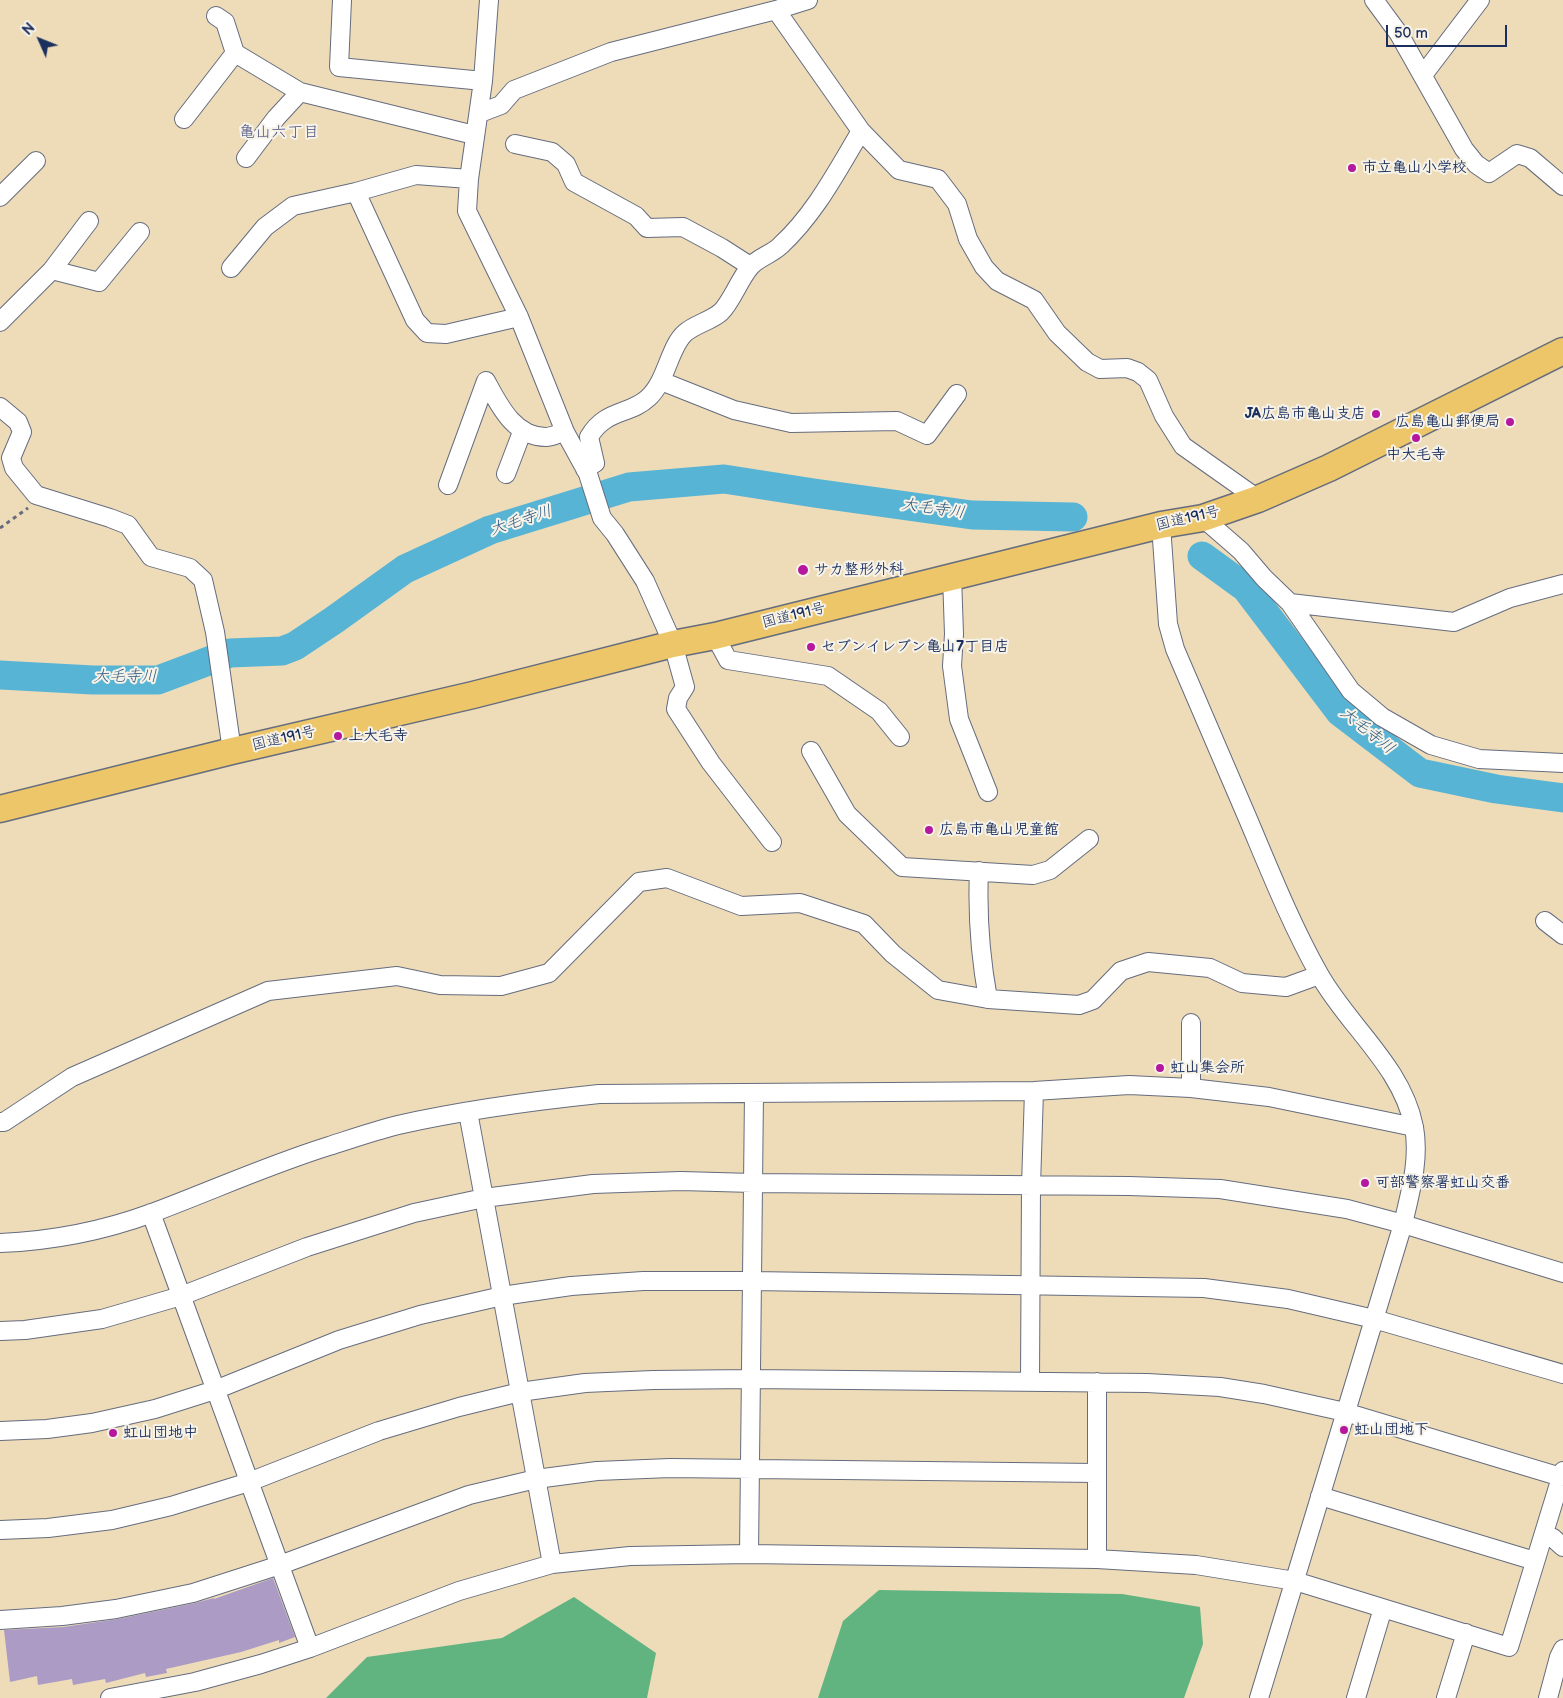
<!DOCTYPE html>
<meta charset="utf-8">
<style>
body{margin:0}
#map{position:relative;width:1563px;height:1698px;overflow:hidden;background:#eedcb9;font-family:"Balsamiq Sans",sans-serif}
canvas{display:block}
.north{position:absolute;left:15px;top:15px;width:50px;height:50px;-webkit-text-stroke:4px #f7f3e8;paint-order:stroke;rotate:314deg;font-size:14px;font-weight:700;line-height:20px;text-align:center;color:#1b2f5e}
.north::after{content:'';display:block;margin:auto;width:18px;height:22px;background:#1b2f5e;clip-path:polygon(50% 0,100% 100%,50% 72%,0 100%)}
.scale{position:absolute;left:1386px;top:25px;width:121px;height:22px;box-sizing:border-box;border:2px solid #1b2f5e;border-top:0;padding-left:6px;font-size:15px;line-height:18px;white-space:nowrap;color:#1b2f5e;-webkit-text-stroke:4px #f7f3e8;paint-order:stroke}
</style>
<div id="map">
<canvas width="1563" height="1698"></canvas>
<div class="north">N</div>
<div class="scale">50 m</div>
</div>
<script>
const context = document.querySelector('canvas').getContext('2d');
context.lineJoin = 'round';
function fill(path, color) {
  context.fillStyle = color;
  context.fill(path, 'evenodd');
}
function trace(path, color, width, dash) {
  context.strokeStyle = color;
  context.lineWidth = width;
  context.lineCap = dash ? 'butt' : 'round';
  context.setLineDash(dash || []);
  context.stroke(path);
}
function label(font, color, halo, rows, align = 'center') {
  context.font = font + ' "Balsamiq Sans","Klee One",sans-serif';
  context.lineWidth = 4;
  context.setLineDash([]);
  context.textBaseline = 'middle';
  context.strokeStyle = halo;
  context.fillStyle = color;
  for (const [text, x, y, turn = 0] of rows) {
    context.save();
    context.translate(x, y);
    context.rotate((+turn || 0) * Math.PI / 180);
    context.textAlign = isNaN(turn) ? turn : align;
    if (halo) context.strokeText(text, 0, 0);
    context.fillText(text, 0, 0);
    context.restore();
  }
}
const forest = new Path2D(`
 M879,1590L1122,1594L1200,1607L1203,1644L1184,1698H818L843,1621Z
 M574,1597L656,1653L647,1698H326L367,1657L502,1638Z`);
const river = new Path2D(`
 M1202,556L1246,588L1340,712L1420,773L1496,789L1563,798
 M0,675L93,680H158L230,653L282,651L295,646L334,620L405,569L490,530L629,487L724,479L814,493L972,515L1073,517`);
const building = new Path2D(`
 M273,1578L295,1637L279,1643V1640L241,1652L166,1669L167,1673L146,1677L145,1673L106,1683L105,1679L73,1685L72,1679L38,1685L37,1676L10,1682L4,1630L63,1627L118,1619L195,1603L214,1598V1599Z`);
const path = new Path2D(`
 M0,528L28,508`);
const minor = new Path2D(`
 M342,0L339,67L483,81
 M489,0L483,81L469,179L467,211L519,317L565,432L588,474L602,518L615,534L645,581L673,644L685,687L678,698L676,709L711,763L772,842
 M1374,0L1399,34L1464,149L1476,164L1489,173L1517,154L1530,158L1563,186
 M776,10L861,131L899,170L938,179L957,204L968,239L984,267L997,281L1034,300L1057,333L1087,362L1100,369L1127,368L1138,372L1148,380L1164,416L1183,446L1258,499
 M216,16L225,22L235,53L300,92L474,135
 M1423,75L1480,0
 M480,113L501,105L514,90L611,52L776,10L808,0
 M184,119L235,53
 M515,144L552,152L566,164L574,182L636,216L647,228L683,227L722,248L750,266
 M246,158L276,118L300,92
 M469,179L416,175L356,192L415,320L427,333L446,334L519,317
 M0,197L36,161
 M231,268L265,227L293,206L356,192
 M52,270L99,282L140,232
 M0,322L52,270L89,221
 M661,381L734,410L791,423L897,421L927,435L957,394
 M0,407L18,422L22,432L11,458L14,468L36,495L110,518L128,525L151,557L190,568L203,580L215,632L232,751
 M585,469L595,463L589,437C605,409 630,415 648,398C667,381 669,347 685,333C695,324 711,321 721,312C732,301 739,280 750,267C757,258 772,254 780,246C815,214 837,171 861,131
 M506,474L522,432
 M448,485L486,381C499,405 514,437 546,437C552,437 559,433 565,432
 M1203,518L1241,551L1264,578L1290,603L1454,622L1510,598L1563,584
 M1161,525L1168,624L1175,649C1199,706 1224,762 1248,819C1270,871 1291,924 1319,974C1348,1026 1402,1066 1414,1127C1420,1160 1410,1193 1403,1224L1259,1698
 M952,576L954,634L952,666L959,719L988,792
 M1290,603L1351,691L1382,717L1431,745L1479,759L1563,763
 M715,636L728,660L828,676L879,711L900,737
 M811,751L847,814L902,867L1033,875L1050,870L1089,839
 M979,871C977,916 980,955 988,999
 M1545,921L1563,935
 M1191,1023V1088
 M468,1112L552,1564
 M0,1122H4L72,1077L268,991L397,976L440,985L501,986L549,973L639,882L667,878L741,906L800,903L864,924L893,954L938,990L988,999L1079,1005L1093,1000L1121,971L1148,962L1210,968L1242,983L1286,987L1319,975
 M151,1213L310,1648
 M0,1243C51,1241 103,1231 152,1213C211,1191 268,1165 329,1146C351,1139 374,1131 398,1125C464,1110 532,1101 599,1094L1034,1091L1129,1085L1191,1088L1269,1097L1414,1127
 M0,1331L25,1330L102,1319L181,1296L307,1247L414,1213L484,1198L593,1184L681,1181L753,1183L1129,1186L1220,1189L1347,1209L1403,1224L1563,1273
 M1030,1382L1031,1186L1034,1091
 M1097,1382V1559
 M0,1431L47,1429L92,1423L155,1409L215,1390L339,1340L420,1315L502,1296L571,1286L643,1281H752L1204,1288L1288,1299L1374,1319L1563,1374
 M1320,1496L1535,1561
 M0,1530L48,1528L112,1520L171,1506L249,1482L379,1431L459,1407L520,1392L585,1383L653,1380L751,1379L1147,1383L1220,1387L1264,1394L1345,1412L1561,1477
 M1544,1534L1553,1538L1563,1547
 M749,1554L754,1093
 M0,1620L62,1616L116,1609L193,1593L280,1565L469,1495L536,1479L597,1471L670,1468L1096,1473
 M110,1698L195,1682L261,1664L310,1648L459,1591L552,1564L630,1556L749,1554L1097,1559L1196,1565L1295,1581L1509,1647L1563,1471
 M1356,1698L1383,1608
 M1446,1698L1466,1633
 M1548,1698L1559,1657L1563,1649`);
const highway = new Path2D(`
 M0,809L232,751L473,695L673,644L715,636L1161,525L1203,518L1258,499L1329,468L1563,351`);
const markers = [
 [1352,168,5,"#b5179e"],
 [1376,414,5,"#b5179e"],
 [1510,422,5,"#b5179e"],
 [1416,438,5,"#b5179e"],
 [803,570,6,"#b5179e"],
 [811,647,5,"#b5179e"],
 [338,736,5,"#b5179e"],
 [929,830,5,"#b5179e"],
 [1160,1068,5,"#b5179e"],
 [1365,1183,5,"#b5179e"],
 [1344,1430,5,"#b5179e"],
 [113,1433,5,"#b5179e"]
];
const poiNames = [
 ["市立亀山小学校",1362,168],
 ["JA広島市亀山支店",1366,414,"right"],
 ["広島亀山郵便局",1500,422,"right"],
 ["中大毛寺",1416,455,"center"],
 ["サカ整形外科",814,570],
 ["セブンイレブン亀山7丁目店",821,647],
 ["上大毛寺",348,736],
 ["広島市亀山児童館",939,830],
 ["虹山集会所",1170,1068],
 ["可部警察署虹山交番",1375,1183],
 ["虹山団地下",1354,1430],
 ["虹山団地中",123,1433]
];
const streetNames = [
 ["国道191号",1188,519,-13],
 ["国道191号",794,616,-14],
 ["国道191号",284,739,-13]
];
const neighbourhoodNames = [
 ["亀山六丁目",279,133]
];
const waterNames = [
 ["大毛寺川",933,509,8],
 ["大毛寺川",521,521,-18],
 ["大毛寺川",125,677],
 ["大毛寺川",1367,731,39]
];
fill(forest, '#61b380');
trace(river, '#57b4d5', 29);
fill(building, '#ac9cc5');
trace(minor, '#656c7e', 20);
trace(highway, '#656c7e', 29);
trace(path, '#656c7e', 3, [4, 4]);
trace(minor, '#fff', 18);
trace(highway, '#ecc669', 26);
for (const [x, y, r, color] of markers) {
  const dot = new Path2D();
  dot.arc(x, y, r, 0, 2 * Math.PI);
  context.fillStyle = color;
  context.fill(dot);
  trace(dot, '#f7f3e8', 2);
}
label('bold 15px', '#1b2f5e', '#f7f3e8', poiNames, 'left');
label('15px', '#1b2f5e', '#f7f3e8', streetNames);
label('16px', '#4e5582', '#f7f3e8', neighbourhoodNames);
label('italic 16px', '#2d5782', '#f7f3e8', waterNames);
</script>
